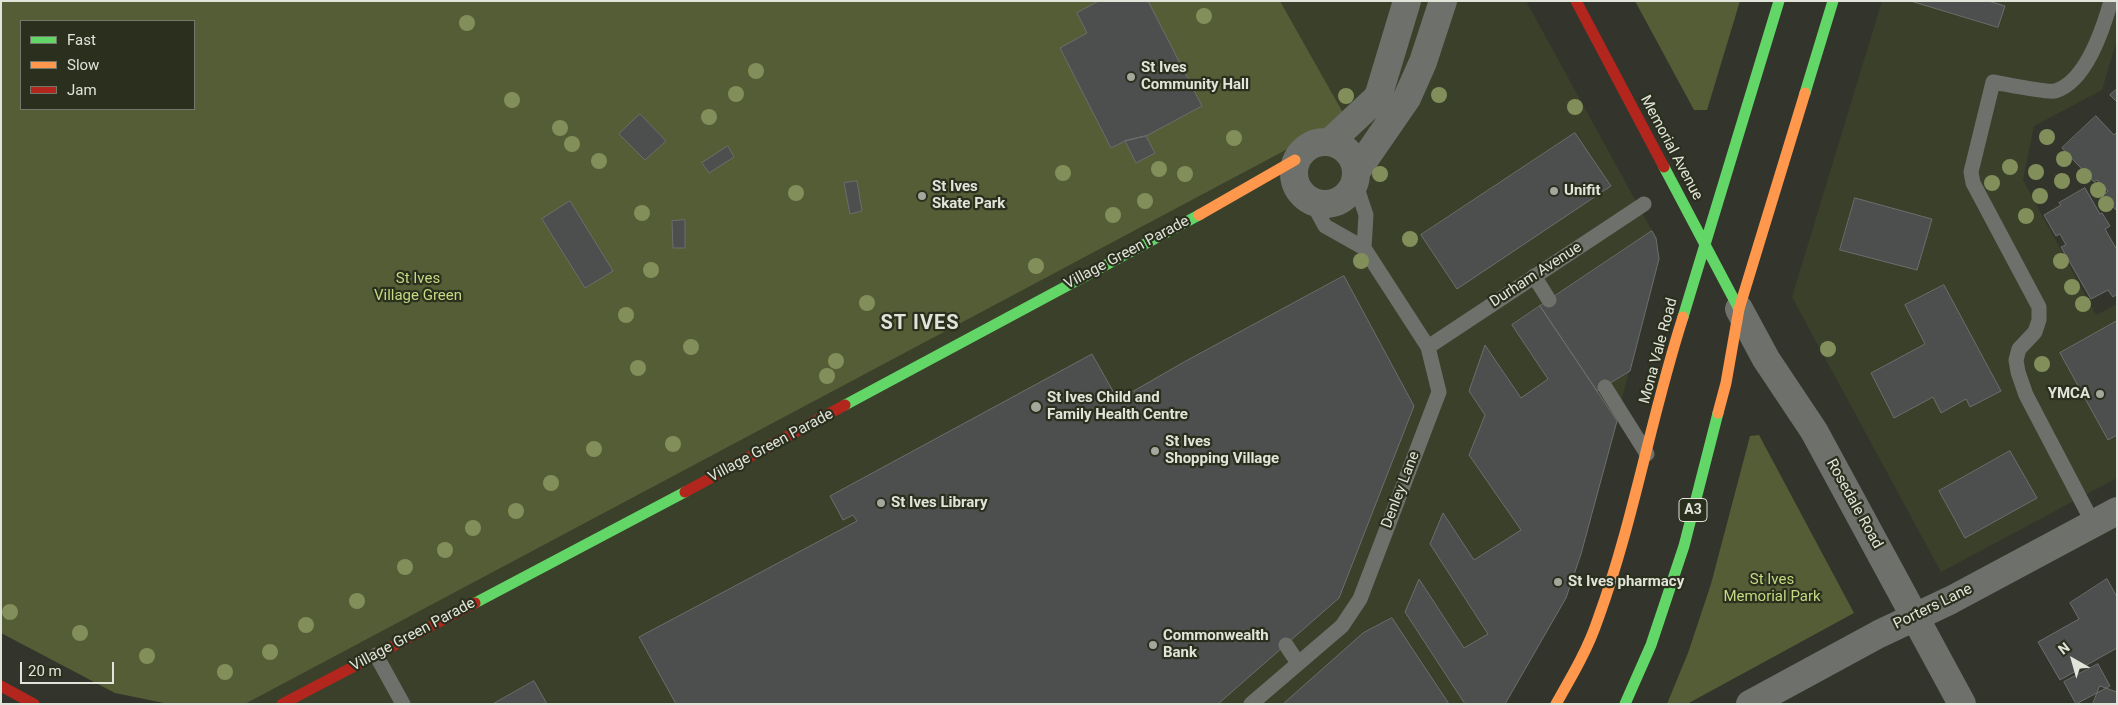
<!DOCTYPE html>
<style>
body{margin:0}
#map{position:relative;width:2118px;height:705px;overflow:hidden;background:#33352c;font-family:Roboto,sans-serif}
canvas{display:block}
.frame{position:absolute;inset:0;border:2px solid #e1e4d9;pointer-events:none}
.legend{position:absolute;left:20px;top:20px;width:175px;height:90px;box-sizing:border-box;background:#2b2f1e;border:1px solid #747769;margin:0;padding:6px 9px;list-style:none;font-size:15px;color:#e1e4d9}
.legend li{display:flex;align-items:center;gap:10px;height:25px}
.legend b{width:25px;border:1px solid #747769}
.north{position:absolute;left:2048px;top:635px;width:50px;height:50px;-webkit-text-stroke:4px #2b2f1e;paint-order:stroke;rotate:322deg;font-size:14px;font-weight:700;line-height:20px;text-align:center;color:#e1e4d9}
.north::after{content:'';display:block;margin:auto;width:18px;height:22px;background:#e1e4d9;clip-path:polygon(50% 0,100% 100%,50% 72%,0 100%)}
.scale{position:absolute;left:20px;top:662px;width:94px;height:22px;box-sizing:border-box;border:2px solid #e1e4d9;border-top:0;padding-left:6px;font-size:15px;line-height:18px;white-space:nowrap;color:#e1e4d9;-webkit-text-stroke:4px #2b2f1e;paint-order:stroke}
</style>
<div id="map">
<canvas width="2118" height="705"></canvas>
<div class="frame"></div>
<ul class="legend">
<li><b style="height:6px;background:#63d668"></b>Fast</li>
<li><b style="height:6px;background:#ff974d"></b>Slow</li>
<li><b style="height:6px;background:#b3261e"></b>Jam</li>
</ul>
<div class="north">N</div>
<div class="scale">20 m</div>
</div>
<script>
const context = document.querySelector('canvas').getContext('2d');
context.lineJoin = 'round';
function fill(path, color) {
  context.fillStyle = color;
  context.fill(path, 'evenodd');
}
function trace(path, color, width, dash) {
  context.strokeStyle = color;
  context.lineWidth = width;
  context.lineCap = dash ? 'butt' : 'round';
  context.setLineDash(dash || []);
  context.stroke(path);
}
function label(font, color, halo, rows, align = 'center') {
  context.font = font + ' Roboto,sans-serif';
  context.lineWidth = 4.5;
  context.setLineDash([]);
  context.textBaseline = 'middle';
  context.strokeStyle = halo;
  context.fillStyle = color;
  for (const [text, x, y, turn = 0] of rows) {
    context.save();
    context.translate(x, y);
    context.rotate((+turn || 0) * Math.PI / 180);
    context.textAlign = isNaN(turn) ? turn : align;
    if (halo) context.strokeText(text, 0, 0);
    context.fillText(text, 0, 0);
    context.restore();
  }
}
const built = new Path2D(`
 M1280,1H1526L1656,238L1659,259L1581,554L1566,598L1505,704H245L1346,118Z
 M1882,1H2117V40L2102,90L2034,126L2023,180L2096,315L2117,304V478L1941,572L1792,297Z`);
const green = new Path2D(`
 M1,1H1280L1346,118L245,704H169L115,693L1,633ZM21,21H194V109H21Z
 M1635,1H1740L1707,110H1694Z
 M1759,435L1854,613L1687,704H1667L1688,653L1711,584L1750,436Z`);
const building = new Path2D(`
 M1099,1H1148L1202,106L1146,136L1125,141L1111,148L1060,48L1087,33L1077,13Z
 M1911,1H1988L2005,6L1998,27Z
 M2117,89V102L2110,95Z
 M640,114L666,141L645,160L619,134Z
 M2096,116L2114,135L2117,132V211L2102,196L2108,191L2097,180L2094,182L2062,148Z
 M1575,133L1611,186L1457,289L1421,235Z
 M1146,136L1155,153L1136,163L1125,141Z
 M728,146L734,157L709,173L702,163Z
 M857,181L862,211L850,214L844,183Z
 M2085,188L2100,214L2102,213L2110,226L2105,229L2117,250V294L2113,297L2108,290L2091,299L2061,247L2066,245L2060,234L2056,236L2044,215L2061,205L2059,203Z
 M1855,198L1932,219L1917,270L1840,250Z
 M570,201L613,271L585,288L542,219Z
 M685,220V248H673L672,221Z
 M1652,231L1656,238L1659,259L1630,371L1597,391L1540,306Z
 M1344,276L1414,406L1339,598L1218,704H676L639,637L857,521L853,515L843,520L830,496L1092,354L1118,400L1184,362Z
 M1944,285L2001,391L1970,407L1966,399L1941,413L1933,397L1894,418L1871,373L1925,344L1905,305Z
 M1540,306L1617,421L1581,554L1566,598L1505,704H1465L1405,612L1419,579L1464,648L1488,634L1430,544L1443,513L1474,560L1521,530L1469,455L1485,415L1469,391L1485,345L1521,398L1548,379L1512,325Z
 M2117,321V435L2108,440L2060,353Z
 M2010,451L2037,498L1965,538L1939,491Z
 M2107,579L2117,597V648L2060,680L2038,642L2079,619L2070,603Z
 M1392,618L1449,704H1283L1363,633Z
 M2098,664L2110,686L2076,704L2064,682Z
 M534,681L547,704H493Z
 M2100,686L2117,692V704H2093Z`);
const lane = new Path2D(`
 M1355,182L1366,215L1364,248
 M1534,276L1549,300
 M1428,347L1644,204
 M1605,387L1647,454
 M2093,523L2026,395L2018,372L2016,360L2019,349L2035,332L2039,320V307L1973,183L1971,172L1993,82C2005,84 2046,93 2055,91C2086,82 2103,29 2111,1
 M1286,645L1298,663
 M376,655L403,704
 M1251,704L1342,626L1360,599L1439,392L1428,347L1364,248L1325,226L1312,202`);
const street = new Path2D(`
 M1331,141L1378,97L1407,1
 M1294 173a31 31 0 1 1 62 0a31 31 0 1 1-62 0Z
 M1356,172L1407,98L1423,62L1443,1
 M1739,309L1766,359L1814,431L1962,704
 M1750,704L1879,634L1951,600L2117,511`);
const fast = new Path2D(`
 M1805,93L1833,1
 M1664,167L1739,309
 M1683,317L1779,1
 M845,405L1199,215
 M475,603L685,492
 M1625,704L1651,645L1684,546L1718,413`);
const slow = new Path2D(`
 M1199,215L1295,160
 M1718,413L1726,383L1739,309L1805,93
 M1556,704C1572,676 1588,649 1598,619C1634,520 1651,416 1683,317`);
const jam = new Path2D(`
 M1576,1L1664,167
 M685,492L845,405
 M1,686L34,704
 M282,704L475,603`);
const trees = [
 [1204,16],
 [467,23],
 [756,71],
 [736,94],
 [1439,95],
 [1346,96],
 [512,100],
 [1575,107],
 [709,117],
 [560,128],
 [2047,137],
 [1234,138],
 [572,144],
 [2064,159],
 [599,161],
 [2010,167],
 [1159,169],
 [2036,172],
 [1063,173],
 [1185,174],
 [1380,174],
 [2084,176],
 [2062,181],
 [1992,183],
 [2098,190],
 [796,193],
 [2040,196],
 [1145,201],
 [2106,204],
 [642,213],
 [1113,215],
 [2026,216],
 [1410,239],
 [1361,261],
 [2061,261],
 [1036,266],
 [651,270],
 [2072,287],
 [867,303],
 [2083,304],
 [626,315],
 [691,347],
 [1828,349],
 [836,361],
 [2042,364],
 [638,368],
 [827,376],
 [673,444],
 [594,449],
 [551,483],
 [516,511],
 [473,528],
 [445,550],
 [405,567],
 [357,601],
 [10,612],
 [306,625],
 [80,633],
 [270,652],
 [147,656],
 [225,672]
];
const markers = [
 [1131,77,5,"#a4a79c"],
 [1554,191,5,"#a4a79c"],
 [922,196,5,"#a4a79c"],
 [2100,394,5,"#a4a79c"],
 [1036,407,6,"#a4a79c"],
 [1155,451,5,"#a4a79c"],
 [881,503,5,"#a4a79c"],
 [1558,582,5,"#a4a79c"],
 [1153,645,5,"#a4a79c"]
];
const shields = [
 [1693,510,28]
];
const shieldNames = [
 ["A3",1693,510]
];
const poiNames = [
 ["St Ives",1141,68],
 ["Community Hall",1141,85],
 ["St Ives",932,187],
 ["Skate Park",932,204],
 ["Unifit",1564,191],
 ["YMCA",2090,394,"right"],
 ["St Ives Child and",1047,398],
 ["Family Health Centre",1047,415],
 ["St Ives",1165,442],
 ["Shopping Village",1165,459],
 ["St Ives Library",891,503],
 ["St Ives pharmacy",1568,582],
 ["Commonwealth",1163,636],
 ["Bank",1163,653]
];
const streetNames = [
 ["Memorial Avenue",1671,148,62],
 ["Village Green Parade",1127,253,-28],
 ["Durham Avenue",1536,275,-33],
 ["Mona Vale Road",1659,351,-75],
 ["Village Green Parade",771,446,-28],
 ["Denley Lane",1401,490,-69],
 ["Rosedale Road",1854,504,61],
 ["Porters Lane",1933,607,-26],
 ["Village Green Parade",413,635,-28]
];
const parkNames = [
 ["St Ives",418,279],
 ["Village Green",418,296],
 ["St Ives",1772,580],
 ["Memorial Park",1772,597]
];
const districtNames = [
 ["ST IVES",920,324]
];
fill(built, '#3a402a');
fill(green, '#545d35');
fill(building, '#4c4f4d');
trace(building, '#6b6e6d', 1);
trace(lane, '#6e706b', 15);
trace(street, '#6e706b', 28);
trace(fast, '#63d668', 11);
trace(slow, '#ff974d', 11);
trace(jam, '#b3261e', 11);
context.fillStyle = '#838f5b';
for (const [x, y] of trees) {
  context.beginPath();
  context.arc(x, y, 8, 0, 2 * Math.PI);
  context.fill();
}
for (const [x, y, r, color] of markers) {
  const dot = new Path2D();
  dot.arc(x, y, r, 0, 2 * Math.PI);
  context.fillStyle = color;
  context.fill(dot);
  trace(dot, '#2b2f1e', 2);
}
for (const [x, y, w] of shields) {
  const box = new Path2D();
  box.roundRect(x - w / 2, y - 11.5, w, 23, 4);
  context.fillStyle = '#2b2f1e';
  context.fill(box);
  trace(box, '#e1e4d9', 1);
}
label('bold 14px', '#e1e4d9', null, shieldNames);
label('bold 15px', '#e1e4d9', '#2b2f1e', poiNames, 'left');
label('15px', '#e1e4d9', '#2b2f1e', streetNames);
label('15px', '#c4d981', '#2b2f1e', parkNames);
context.letterSpacing = '1px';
label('bold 20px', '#e1e4d9', '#2b2f1e', districtNames);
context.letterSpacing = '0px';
</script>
